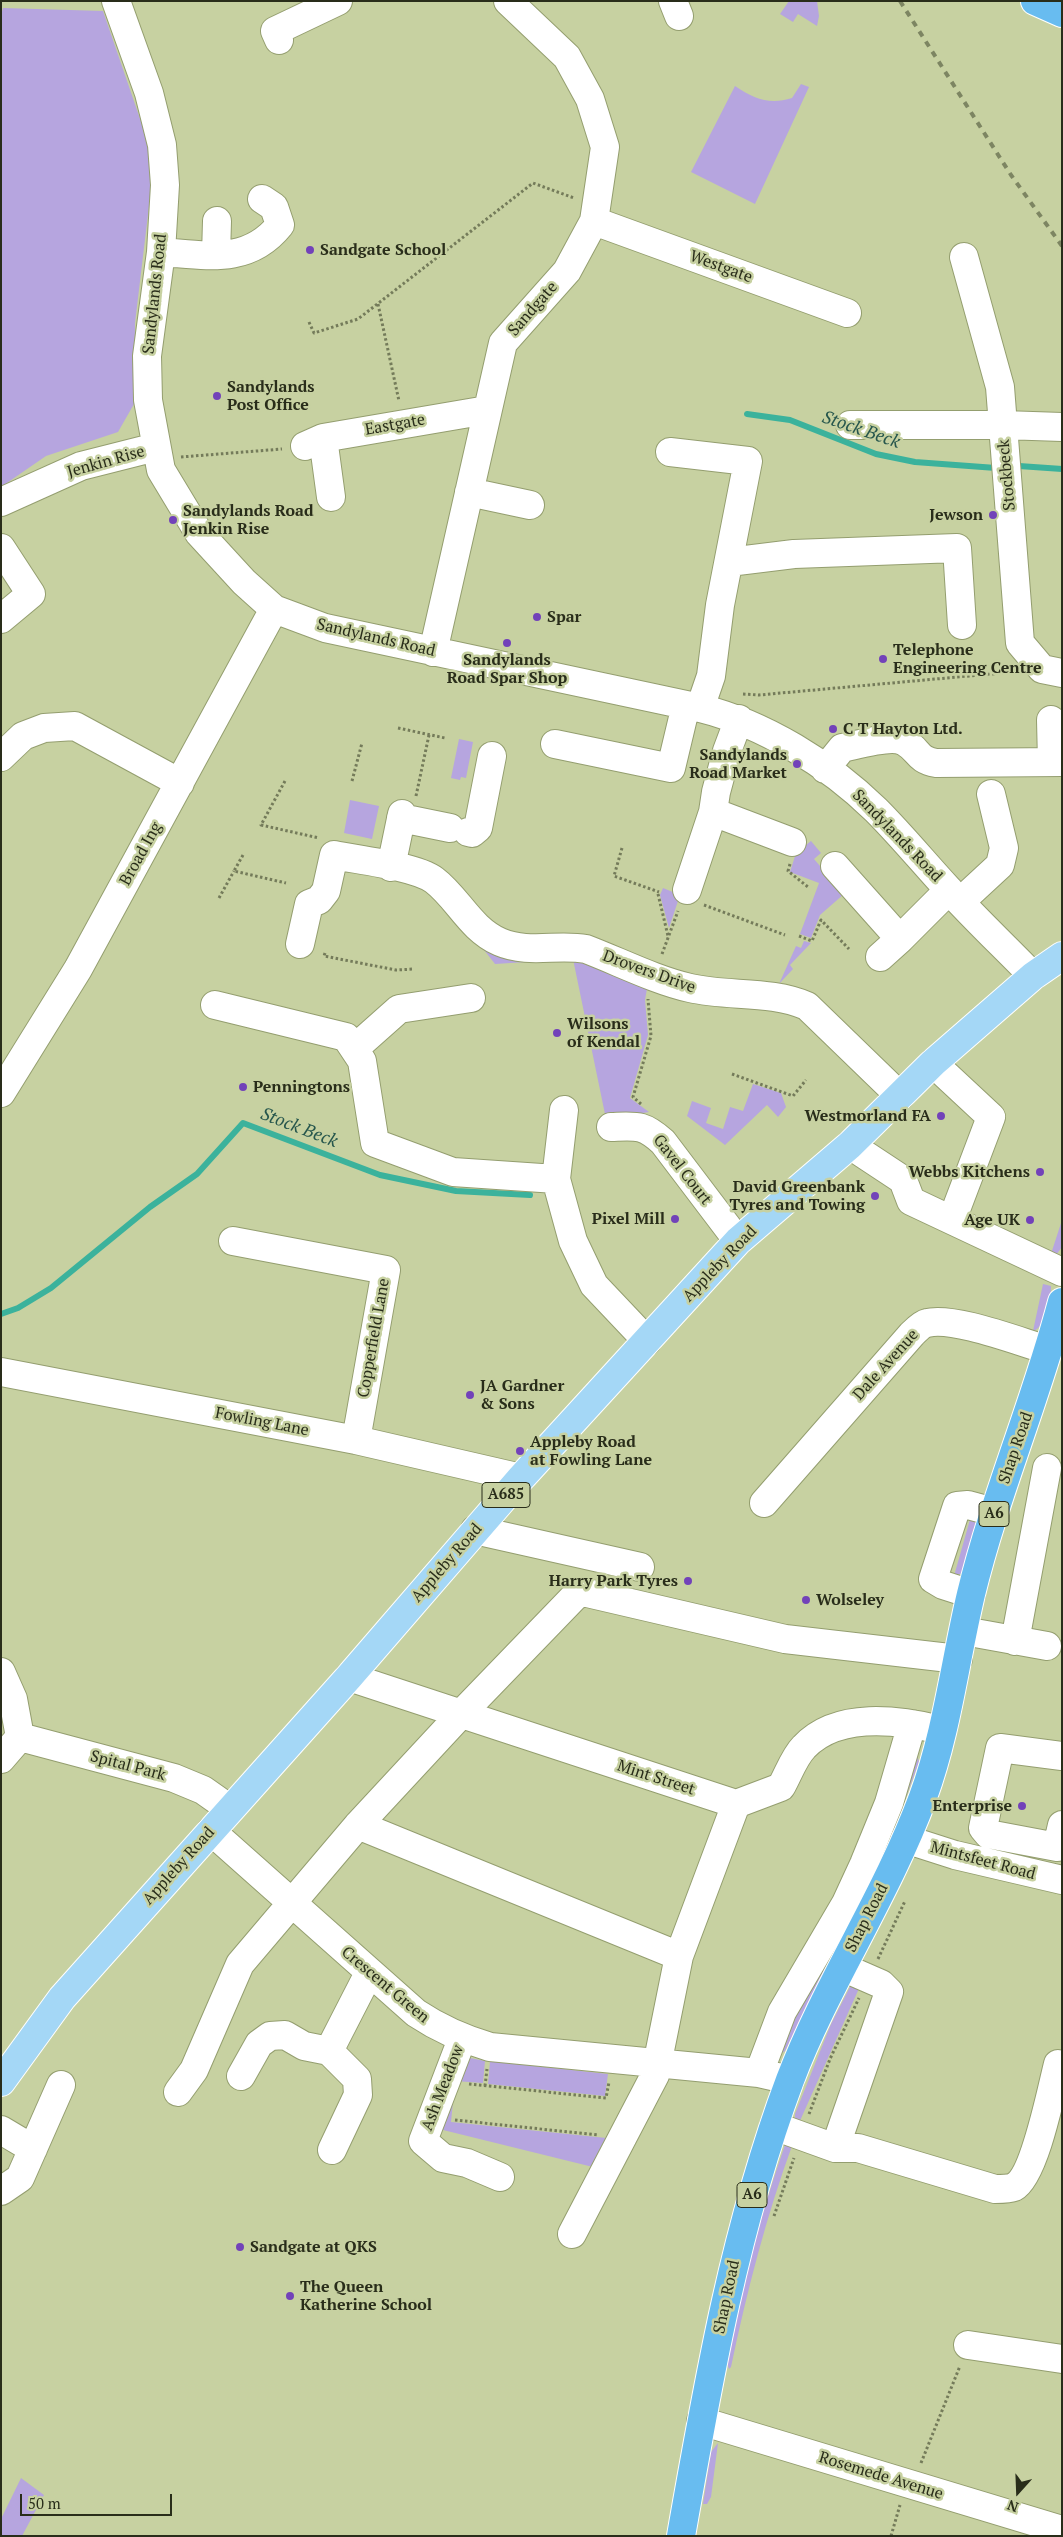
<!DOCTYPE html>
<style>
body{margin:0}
#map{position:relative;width:1063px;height:2537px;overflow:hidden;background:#c7d1a1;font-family:"PT Serif",serif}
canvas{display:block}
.frame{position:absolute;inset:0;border:2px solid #292d1a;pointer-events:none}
.north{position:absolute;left:993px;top:2467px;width:50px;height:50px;-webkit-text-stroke:4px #c7d1a1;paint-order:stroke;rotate:200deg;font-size:14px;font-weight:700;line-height:20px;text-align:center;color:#292d1a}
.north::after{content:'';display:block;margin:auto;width:18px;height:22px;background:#292d1a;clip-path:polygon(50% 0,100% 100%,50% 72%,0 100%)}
.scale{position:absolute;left:20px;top:2494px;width:152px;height:22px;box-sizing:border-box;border:2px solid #292d1a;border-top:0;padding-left:6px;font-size:15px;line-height:18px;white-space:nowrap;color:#292d1a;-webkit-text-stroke:4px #c7d1a1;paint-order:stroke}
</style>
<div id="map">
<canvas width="1063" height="2537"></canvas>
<div class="frame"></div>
<div class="north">N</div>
<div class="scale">50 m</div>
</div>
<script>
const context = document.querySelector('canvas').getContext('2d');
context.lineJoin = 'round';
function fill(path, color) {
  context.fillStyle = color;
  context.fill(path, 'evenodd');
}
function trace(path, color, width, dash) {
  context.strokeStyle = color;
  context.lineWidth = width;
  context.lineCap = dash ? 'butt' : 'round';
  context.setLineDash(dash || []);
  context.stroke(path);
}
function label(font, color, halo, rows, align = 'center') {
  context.font = font + ' "PT Serif",serif';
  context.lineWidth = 5;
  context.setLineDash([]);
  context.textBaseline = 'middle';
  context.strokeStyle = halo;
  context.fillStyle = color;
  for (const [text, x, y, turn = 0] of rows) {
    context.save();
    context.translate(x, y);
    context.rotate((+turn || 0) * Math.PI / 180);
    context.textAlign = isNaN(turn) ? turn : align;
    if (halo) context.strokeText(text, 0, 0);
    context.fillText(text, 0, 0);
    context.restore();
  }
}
const green = new Path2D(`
 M789,1H817L819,16L817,26L798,14L793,22L780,14Z
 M3,8L103,11L148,142L152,181L135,323L134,404L118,432L46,456L1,487V15Z
 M801,84L809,87L755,204L691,172L735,86C754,99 770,105 792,98Z
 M459,739L473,742L466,778L461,777L460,780L451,778Z
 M350,800L379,806L372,839L344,833Z
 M811,841L821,853L814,859L844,894L820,915L811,938L800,934L819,883L790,872L796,853Z
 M663,888L680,895L669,928L660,895Z
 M474,937L573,955L648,983L645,1000L648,1035L630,1098L649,1112L606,1119L573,959L495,964Z
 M804,941L811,943L790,965L793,969L779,984L796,946L801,948Z
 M753,1084L781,1093L786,1107L778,1117L767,1105L725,1145L687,1116L692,1101L711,1108L706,1123L723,1129L730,1107L743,1111Z
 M1062,1220V1247L1056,1255L1050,1257Z
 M1043,1284L1051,1286C1051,1298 1046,1327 1033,1331Z
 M971,1516L976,1520L977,1525L963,1573L954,1576Z
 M916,1751L919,1762L886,1851L788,2045L785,2051L776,2057Z
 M861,1984L799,2123L795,2118V2114L831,2024L851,1985Z
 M470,2058L485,2061L483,2083L455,2081L451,2122L616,2139L601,2169L435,2128L461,2065Z
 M490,2061L608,2074L605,2096L488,2084Z
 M793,2143C766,2217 747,2291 731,2367L729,2369L727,2363C741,2290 759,2219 784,2148L785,2145Z
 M718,2443L711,2497L707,2504H703L711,2452Z
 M21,2478L44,2495L22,2536H1V2519Z`);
const stream = new Path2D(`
 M747,414L790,420L876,454L915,462L996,468
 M1019,466L1062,469
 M1,1314L18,1308L51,1288L150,1207L197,1174L243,1123L380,1175L456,1191L530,1195`);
const path = new Path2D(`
 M378,304L399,401
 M309,322L314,333L358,319L533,183L574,198
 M181,457L282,449
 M743,694L759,695L1013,672
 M398,728L445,738
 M285,781L261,825L319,838
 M352,781L362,743
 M416,796L429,735
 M622,848L614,876L659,892
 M243,855L234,871L286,883
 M790,864L788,871L808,887
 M658,894L668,936
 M219,898L234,871
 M704,905L785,935
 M799,936L812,941L821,920L849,949
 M325,953L324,956L396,970L414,969
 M662,954L678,911
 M732,1074L793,1096L806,1080
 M641,1104L633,1097L651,1036L648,999
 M878,1959L905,1901
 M469,2084L606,2098L609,2082
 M485,2086L487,2069
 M809,2114L830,2059L859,1998
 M455,2120L598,2135
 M774,2216L794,2158
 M921,2463L960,2366
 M891,2536L900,2505`);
const minor = new Path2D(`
 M116,1L149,93L162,145L165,185L161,252L147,356L148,400L161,470L199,533L244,582L274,609L325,628L700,708C764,724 829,764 876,810C901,835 924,863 948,889C975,919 1005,947 1033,976
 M673,1L679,16
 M279,40L275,31L338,1
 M594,221L847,313
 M161,252C206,255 248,265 280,225L274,207L262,199
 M216,255L217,221
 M964,257L1000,387L1020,643L1042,669L1062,673
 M850,425H1003L1062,427
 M323,438L331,497
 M305,446L323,438L487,410
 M670,452L748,461L720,605L711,676L700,708
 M469,492L530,505
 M1,502L81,466L156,447
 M1,548L31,594L1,619
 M729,562L794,554L957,548L962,625
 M433,652L503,343L567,271L594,221L605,147L590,99L567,57L508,1
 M1051,720L1052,762
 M555,744L671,768L686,705
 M1,757L23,736L44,728L75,726L180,783
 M825,769L842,748C857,745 892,734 905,742C919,750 917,760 936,763L1062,762
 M713,812L792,842
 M401,818L450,828
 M468,832L472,833L478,828L492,756
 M835,866L900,939L949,890
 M391,867L402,814
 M687,890L713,812L716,792L727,751L739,719
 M960,902L1000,865L1004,848L991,794
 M300,944L309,904L319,900L326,891L334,855C358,860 415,866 434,880C458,898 470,929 500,942C528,954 557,944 586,949C620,962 655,980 690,988C728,997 771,990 807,1006L900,1096
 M880,957L900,939
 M215,1005L346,1037L362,1061L375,1143L453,1172L556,1179
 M354,1049L399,1009L471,998
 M933,1063L991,1117L952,1220
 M1,1093L78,969L274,609
 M564,1110L556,1179L573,1241L594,1285L647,1341
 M611,1127C637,1126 643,1124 663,1142L738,1241
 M850,1145L903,1180L911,1201L1062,1272
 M233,1241L386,1270L356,1440
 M1,1372L356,1440L521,1478
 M764,1503L912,1334C916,1330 922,1324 927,1323C953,1316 1020,1342 1048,1350
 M475,1530L640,1567
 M971,1594L943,1585L933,1579L957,1506L968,1505L994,1512
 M964,1631L1047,1646
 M1015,1641L1047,1468
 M1,1672L13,1699L20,1737
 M349,1677L736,1804L781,1787C788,1775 794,1757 804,1747C838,1711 899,1720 941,1730
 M20,1737L174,1778L203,1790L230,1809
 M1062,1756L1000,1748L983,1828L988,1834L1057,1847L1062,1825
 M1,1759L20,1737
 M358,1825L679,1956
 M211,1831L416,2013C440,2029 463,2039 490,2047L759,2073L790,2080
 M905,1839L955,1855L1062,1880
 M462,2039L423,2141L443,2158L467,2163L500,2177
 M759,2073L782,2012L846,1903L864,1864L889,1803L912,1724
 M241,2076L259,2044L270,2036L285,2035L304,2046L329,2051
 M178,2092L194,2070L240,1964L358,1825L461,1714L575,1596L583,1592L785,1639L958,1659
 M774,2126L835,2148L889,1992L881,1984L842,1967
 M1,2130L33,2149
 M835,2148H858L995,2189C1000,2189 1009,2189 1014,2187C1035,2176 1052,2087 1058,2064
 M332,2150L358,2095L357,2079L329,2051L369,1973
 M1,2191L20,2178L61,2085
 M572,2234L655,2075L679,1956L736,1804
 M968,2345L1062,2359
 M701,2421L1062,2530`);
const major = new Path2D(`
 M1,2082L62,1998L349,1677L521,1478L738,1241L850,1145L933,1063L1033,976L1062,956`);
const highway = new Path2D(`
 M1035,1L1062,13
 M681,2536C708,2382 735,2227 790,2080C827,1983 887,1895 923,1797C947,1732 955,1661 971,1594C995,1495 1036,1401 1062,1302`);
const rail = new Path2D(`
 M900,1L1011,175L1062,246`);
const markers = [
 [310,250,5,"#7242b9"],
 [217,396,5,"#7242b9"],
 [993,515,5,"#7242b9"],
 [173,520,5,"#7242b9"],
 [537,617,5,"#7242b9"],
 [507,643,5,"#7242b9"],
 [883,659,5,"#7242b9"],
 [833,729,5,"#7242b9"],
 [797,764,5,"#7242b9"],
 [557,1033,5,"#7242b9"],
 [243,1087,5,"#7242b9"],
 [941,1116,5,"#7242b9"],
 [1040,1172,5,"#7242b9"],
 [875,1196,5,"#7242b9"],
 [675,1219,5,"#7242b9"],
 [1030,1220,5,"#7242b9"],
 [470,1395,5,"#7242b9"],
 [520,1451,5,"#7242b9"],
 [688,1581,5,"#7242b9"],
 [806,1600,5,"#7242b9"],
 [1022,1806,5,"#7242b9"],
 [240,2247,5,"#7242b9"],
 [290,2296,5,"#7242b9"]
];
const shields = [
 [506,1495,48],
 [994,1514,30],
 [752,2195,30]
];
const shieldNames = [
 ["A685",506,1495],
 ["A6",994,1514],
 ["A6",752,2195]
];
const poiNames = [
 ["Sandgate School",320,250],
 ["Sandylands",227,387],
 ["Post Office",227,405],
 ["Sandylands Road",183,511],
 ["Jenkin Rise",183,529],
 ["Jewson",983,515,"right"],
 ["Spar",547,617],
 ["Telephone",893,650],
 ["Engineering Centre",893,668],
 ["Sandylands",507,660,"center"],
 ["Road Spar Shop",507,678,"center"],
 ["C T Hayton Ltd.",843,729],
 ["Sandylands",787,755,"right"],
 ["Road Market",787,773,"right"],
 ["Wilsons",567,1024],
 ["of Kendal",567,1042],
 ["Penningtons",253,1087],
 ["Westmorland FA",931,1116,"right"],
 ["Webbs Kitchens",1030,1172,"right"],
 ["David Greenbank",865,1187,"right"],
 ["Tyres and Towing",865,1205,"right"],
 ["Pixel Mill",665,1219,"right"],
 ["Age UK",1020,1220,"right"],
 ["JA Gardner",480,1386],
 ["& Sons",480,1404],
 ["Appleby Road",530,1442],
 ["at Fowling Lane",530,1460],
 ["Harry Park Tyres",678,1581,"right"],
 ["Wolseley",816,1600],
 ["Enterprise",1012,1806,"right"],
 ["Sandgate at QKS",250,2247],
 ["The Queen",300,2287],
 ["Katherine School",300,2305]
];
const streetNames = [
 ["Westgate",721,267,20],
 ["Sandylands Road",155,294,-84],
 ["Sandgate",533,309,-49],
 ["Eastgate",395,425,-10],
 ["Jenkin Rise",106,462,-16],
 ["Stockbeck",1007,475,-95],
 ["Sandylands Road",376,638,13],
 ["Sandylands Road",897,836,46],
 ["Broad Ing",141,854,-61],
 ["Drovers Drive",649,972,20],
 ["Gavel Court",682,1170,52],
 ["Appleby Road",720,1264,-46],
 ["Copperfield Lane",374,1338,-80],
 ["Dale Avenue",886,1365,-48],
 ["Fowling Lane",262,1422,11],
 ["Shap Road",1016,1448,-71],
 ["Appleby Road",447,1563,-49],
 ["Spital Park",128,1766,15],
 ["Mint Street",656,1778,18],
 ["Mintsfeet Road",983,1861,15],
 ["Appleby Road",179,1866,-48],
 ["Shap Road",867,1918,-63],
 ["Crescent Green",385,1985,40],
 ["Ash Meadow",443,2088,-69],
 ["Shap Road",727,2297,-78],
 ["Rosemede Avenue",881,2476,17]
];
const waterNames = [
 ["Stock Beck",861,430,19],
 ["Stock Beck",299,1128,21]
];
fill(green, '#b6a5df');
trace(stream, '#3bb29c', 6);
trace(minor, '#949e6f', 30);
trace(major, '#fff', 30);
trace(highway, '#fff', 30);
trace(path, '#747b5a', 3, [2.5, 2.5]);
trace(minor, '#fff', 28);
trace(major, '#a4d7f6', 28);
trace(highway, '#68bcf0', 28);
trace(rail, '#7d8562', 4, [6, 6]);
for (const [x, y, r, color] of markers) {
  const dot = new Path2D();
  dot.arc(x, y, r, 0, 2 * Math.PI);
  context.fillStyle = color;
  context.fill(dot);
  trace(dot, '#c7d1a1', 2);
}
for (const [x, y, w] of shields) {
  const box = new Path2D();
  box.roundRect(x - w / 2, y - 12.5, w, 25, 4);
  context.fillStyle = '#c7d1a1';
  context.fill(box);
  trace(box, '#292d1a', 1);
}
label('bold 15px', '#292d1a', null, shieldNames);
label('bold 16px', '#292d1a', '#c7d1a1', poiNames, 'left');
label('16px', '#292d1a', '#c7d1a1', streetNames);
label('italic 18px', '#27574d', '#c7d1a1', waterNames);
</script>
